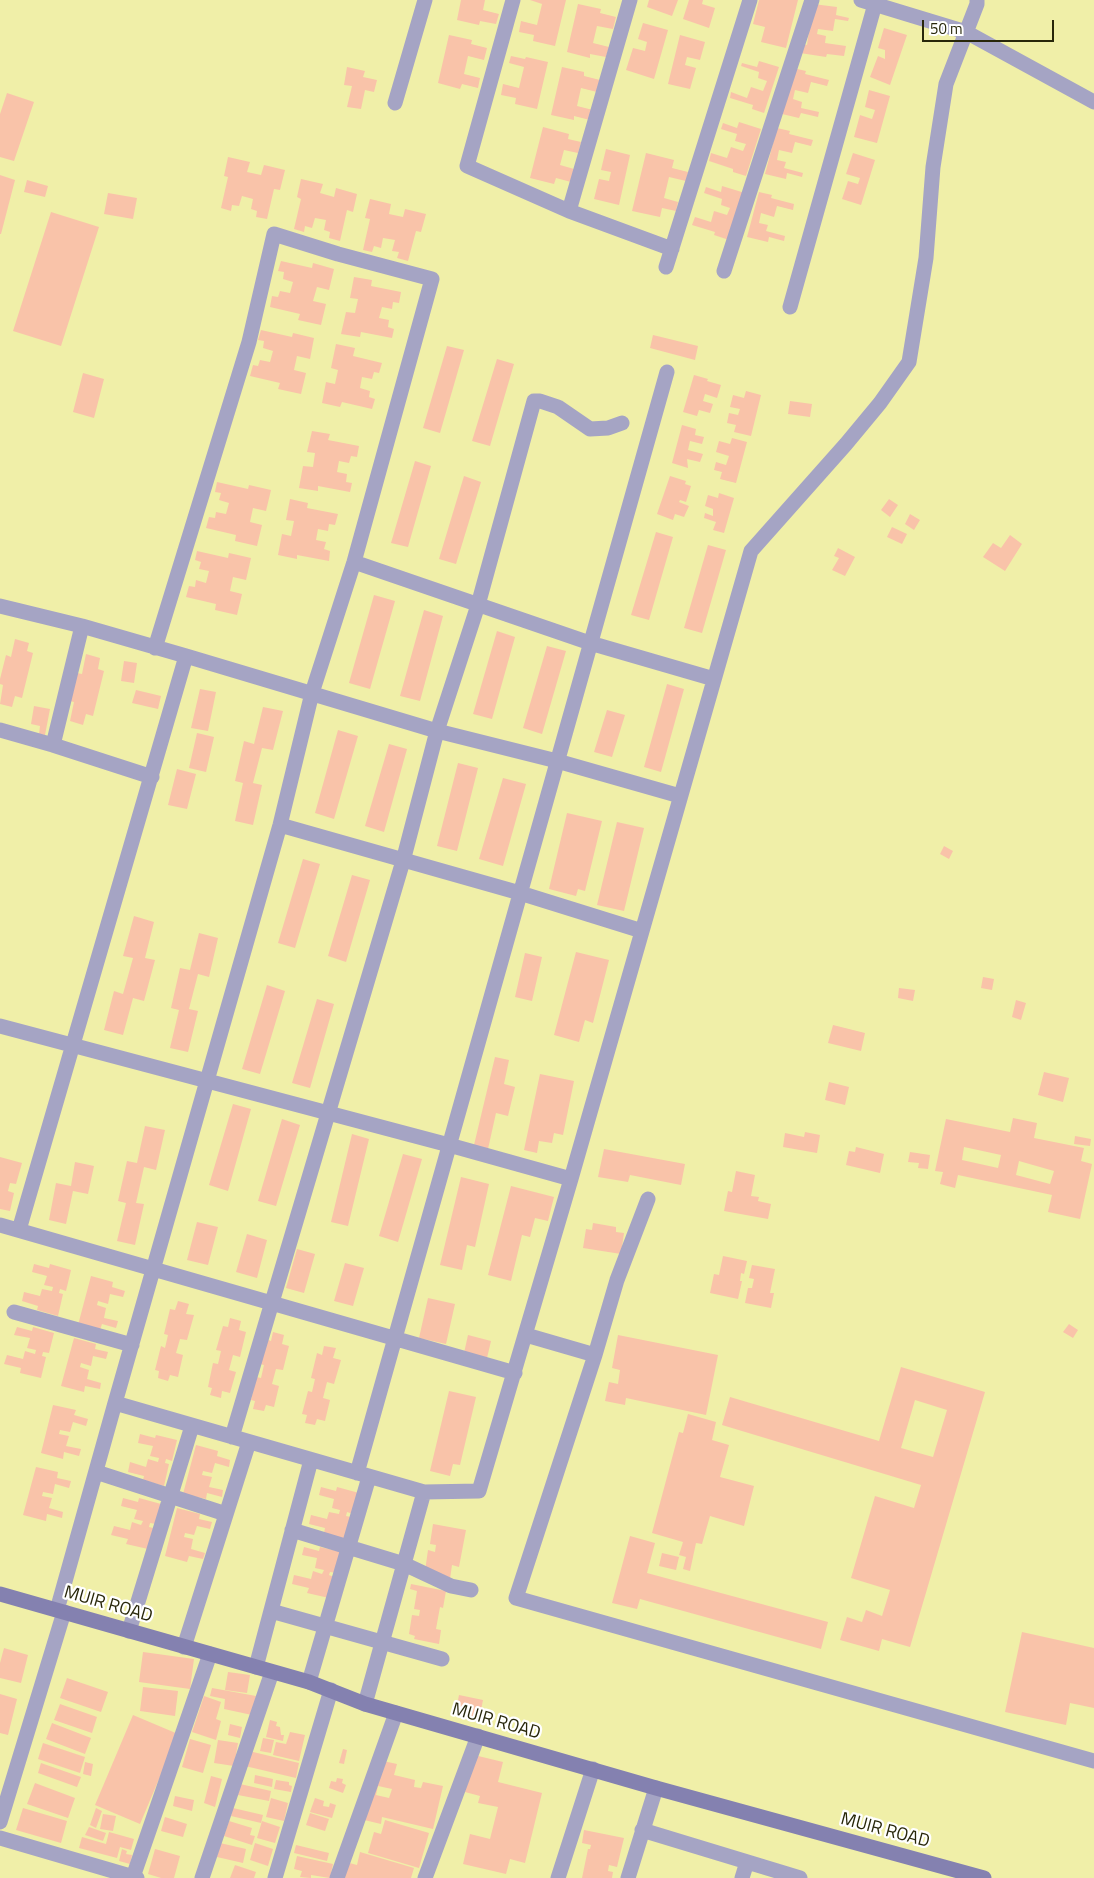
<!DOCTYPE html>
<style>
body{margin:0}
#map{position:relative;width:1094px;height:1878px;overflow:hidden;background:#f0efa8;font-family:"Titillium Web",sans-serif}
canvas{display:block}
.scale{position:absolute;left:922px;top:20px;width:132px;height:22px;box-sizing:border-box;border:2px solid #28270a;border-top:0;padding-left:6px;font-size:15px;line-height:18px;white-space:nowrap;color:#28270a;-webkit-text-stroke:4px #fff;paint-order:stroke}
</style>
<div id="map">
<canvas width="1094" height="1878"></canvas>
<div class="scale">50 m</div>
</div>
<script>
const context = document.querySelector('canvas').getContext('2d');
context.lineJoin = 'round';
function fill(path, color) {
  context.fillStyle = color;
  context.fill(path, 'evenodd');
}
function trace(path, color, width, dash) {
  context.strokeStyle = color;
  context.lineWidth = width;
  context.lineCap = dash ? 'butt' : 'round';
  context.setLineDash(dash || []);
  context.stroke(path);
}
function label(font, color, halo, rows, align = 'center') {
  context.font = font + ' "Titillium Web",sans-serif';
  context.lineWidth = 4.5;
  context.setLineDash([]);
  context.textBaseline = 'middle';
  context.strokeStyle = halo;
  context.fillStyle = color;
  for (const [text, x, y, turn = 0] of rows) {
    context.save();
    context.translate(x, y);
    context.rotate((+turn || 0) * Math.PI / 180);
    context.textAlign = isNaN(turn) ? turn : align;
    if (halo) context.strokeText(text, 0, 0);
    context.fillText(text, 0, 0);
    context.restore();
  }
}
const building = new Path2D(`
 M461,0H485L483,10L499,14L496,24L480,21L479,25L457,20Z
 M530,0H566L555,46L533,41L534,35L519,32L521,21L537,25L542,4Z
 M649,0H678L672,16L647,7Z
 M689,0H703L702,4L715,8L709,28L683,19Z
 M759,0H798L786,48L761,42L765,27L753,24Z
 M578,4L601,9L600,13L616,17L613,29L597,26L593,43L609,47L606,57L590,54V58L567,52Z
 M813,4L837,7L836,15L849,18L848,21L835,19L833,31L818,29L817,34L826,36L825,43L846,46L844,56L827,54L826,57L800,53L801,44L807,45Z
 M643,23L668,30L654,79L626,70L633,48L645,51L647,42L638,39Z
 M884,28L907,35L890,85L870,77L878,56L885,59V50L878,48Z
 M449,35L472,40L471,44L487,48L484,60L468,56L464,74L480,78L478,88L462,84L460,89L438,83Z
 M680,35L705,42L700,60L687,57L685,65L696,68L690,89L668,84Z
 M511,56L525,59L526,57L548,62L537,109L515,104L516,98L501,95L503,84L519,88L524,67L509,63Z
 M759,61L779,67L764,113L752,109L753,105L730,98L731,92L747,98L751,87L763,91L767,81L758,78L759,72L741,66L742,63L757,67Z
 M347,67L365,71L363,77L377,80L374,92L365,90L361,109L347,107L352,86L344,85Z
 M562,67L584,72V76L600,80L597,92L581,88L577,106L593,110L590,120L574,116V120L551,115Z
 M793,68L806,71L805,74L829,80L827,86L811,82L808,93L795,90L793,99L802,102L801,108L819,112L818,117L801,113L799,118L782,114Z
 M869,90L890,96L877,143L854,137L860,115L872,119L875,110L865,107Z
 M7,93L34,102L14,161L0,157V114Z
 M739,122L761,129L746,176L733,172V169L709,161L711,153L727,158L731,147L743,151L746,144L735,141L737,134L721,129L723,123L737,128Z
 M543,127L569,134L568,139L581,142L578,153L564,150L560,165L574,169L571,182L556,178L554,184L530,178Z
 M777,128L790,131L789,134L813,140L811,146L795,142L792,153L779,150L777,160L786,162L784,168L803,173L802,177L787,173L786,179L765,174Z
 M606,149L630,155L619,205L594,199L599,179L609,181L611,172L601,170Z
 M646,153L674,160L672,168L688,172L686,181L669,177L664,198L678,202L676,211L662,208L660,217L632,211Z
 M853,153L875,160L861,205L842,199L848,181L858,184L860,178L846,174Z
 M228,157L250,162L247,172L261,175L264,165L285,170L280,190L274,189L267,219L256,217L257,211L251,209L253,199L242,196L239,206L232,205L231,211L221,208L228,177L224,176Z
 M0,175L15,180L1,234H0Z
 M301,179L323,184L320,193L334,197L336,188L357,194L353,212L347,210L340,241L329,238L330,232L324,230L326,220L315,218L312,228L305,226L304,232L294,229L301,199L297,197Z
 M27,180L48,186L45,197L24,192Z
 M722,186L745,193L729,240L714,235L715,232L692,225L695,217L711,222L714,211L727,215L730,208L721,205L722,199L704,193L706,187L721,192Z
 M759,192L772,195L771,198L794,204L793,210L777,206L774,217L761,213L759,223L768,225L766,231L785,236L784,241L769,237L768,242L747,237Z
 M108,193L137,198L133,219L104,214Z
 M370,199L391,204L389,214L403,217L405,209L426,214L421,232L416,231L408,261L397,258L399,252L392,251L395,240L383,238L381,248L374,246L372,252L363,250L370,219L365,218Z
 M51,212L99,227L61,346L13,331Z
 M281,261L312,268L313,263L334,269L329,290L317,287L313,301L326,304L321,325L298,320L300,314L270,307L272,296L278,297L280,291L290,293L293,282L283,279L284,272L278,271Z
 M354,277L372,280L371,286L401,292L399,303L393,302L392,309L382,307L379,318L389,320L388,327L394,329L392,338L361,332L360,337L341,334L346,312L355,313L358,299L350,298Z
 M261,330L292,337L293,333L314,338L310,359L297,356L294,370L306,373L301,394L278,389L280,383L250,376L253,365L258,366L260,360L270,362L273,351L263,348L264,341L258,340Z
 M653,335L698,346L695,360L650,348Z
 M336,344L355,348L353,356L382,363L379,373L374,372L372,379L362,377L360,388L370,391L369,397L375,399L372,409L342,402L340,407L322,403L326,382L335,384L338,370L331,368Z
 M447,346L464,350L440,433L423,428Z
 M497,359L514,364L490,446L472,441Z
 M83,373L104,379L94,418L73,412Z
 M694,375L708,379L707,381L721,385L717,398L705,394L703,401L713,404L710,413L699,410L697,416L683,412Z
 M746,391L761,395L751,436L734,432L736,425L727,423L729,413L738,415L740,409L730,407L733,395L744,398Z
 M790,401L812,404L810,417L788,414Z
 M682,425L696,429L695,435L704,437L702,444L690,441L688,450L703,454L700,462L687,459L688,468L672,463Z
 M312,431L330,434L328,440L359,446L357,457L351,456L349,463L339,461L337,472L347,474L346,482L352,483L350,492L318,486V491L299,488L303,466L313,467L315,453L307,452Z
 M732,438L747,442L736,483L720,479L722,472L714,470L716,462L726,465L729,456L716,452L719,441L730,444Z
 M415,461L431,466L408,547L391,543Z
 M464,476L481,482L456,564L439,559Z
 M670,476L686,481L685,484L691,486L686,502L680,500L679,502L689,506L684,517L675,514L673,520L657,514Z
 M217,482L248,489L249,485L271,490L266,511L253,508L250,522L262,525L257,546L235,541L236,535L206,528L209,517L215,518L216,512L226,514L229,503L219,500L221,493L215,492Z
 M719,493L734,498L724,533L713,530L716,522L704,518L705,513L713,516V509L705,506L708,495L718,498Z
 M290,499L308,503L307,508L338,514L335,525L329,524L328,531L318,529L316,540L326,542L324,549L330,551L329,561L297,555V559L278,555L282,534L291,536L294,521L286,520Z
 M889,499L898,505L890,517L881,510Z
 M910,514L920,520L914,530L905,524Z
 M892,527L907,534L902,544L887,537Z
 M656,532L673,537L649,620L631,615Z
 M1010,535L1022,544L1005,571L983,557L993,543L1001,548Z
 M708,545L726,550L702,633L684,628Z
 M838,548L855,557L845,576L832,570L839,558L834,556Z
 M197,551L228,558L229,553L251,558L246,580L233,577L230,591L242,594L237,615L215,610L216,604L186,597L189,586L195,587L196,580L206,583L209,571L199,569L201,562L195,560Z
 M374,595L395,601L370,689L349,683Z
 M424,610L443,616L420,701L400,696Z
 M497,631L515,637L492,719L473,714Z
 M15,639L29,643L27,651L33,653L22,698L15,696L12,707L0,704L3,685L0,684V679L6,655L11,657Z
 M547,646L566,651L542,734L523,728Z
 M86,654L100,658L98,669L104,671L93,716L86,714L83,725L70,721L74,702L70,701L77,673L82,674Z
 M124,661L137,663L134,683L121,681Z
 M667,684L684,689L661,772L644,767Z
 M200,689L216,692L208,731L191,728Z
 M136,690L161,696L158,709L132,703Z
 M34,706L50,709L45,735L39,734L40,726L31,724Z
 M263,707L283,711L273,750L262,748L253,783L262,785L253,825L235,821L243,783L235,781L244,741L254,744Z
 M607,710L625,715L612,757L594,752Z
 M338,730L358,736L334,819L315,813Z
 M197,733L214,737L206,772L189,768Z
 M389,744L407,749L384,832L365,826Z
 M458,763L478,768L457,851L437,846Z
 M177,769L196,774L187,809L168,805Z
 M503,778L526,784L503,866L479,859Z
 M567,813L602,821L585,891L578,889L576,896L549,889Z
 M617,822L644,828L624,911L597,905Z
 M944,846L953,851L949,859L940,854Z
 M303,859L320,864L295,948L278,943Z
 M352,875L370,880L346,962L328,956Z
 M134,916L154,922L145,958L155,960L144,1001L133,998L123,1035L104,1030L114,991L123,994L133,958L123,956Z
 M199,933L218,938L209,977L198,974L189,1009L198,1011L188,1052L170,1048L179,1010L171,1008L180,968L190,970Z
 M576,952L609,960L593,1023L585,1020L579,1042L554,1035Z
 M525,953L542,957L532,1001L515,997Z
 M983,977L994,979L992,990L981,988Z
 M267,985L285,991L260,1074L242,1069Z
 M899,988L915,990L913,1001L898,998Z
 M317,999L334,1004L310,1088L292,1083Z
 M1016,1000L1026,1003L1021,1020L1012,1017Z
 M833,1025L865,1033L861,1051L828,1043Z
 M495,1057L509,1060L504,1084L515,1087L508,1116L496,1113L488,1149L474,1145Z
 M1044,1072L1069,1078L1063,1102L1038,1095Z
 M540,1074L574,1081L563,1135L554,1133L552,1143L539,1141L537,1153L524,1150Z
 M829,1082L849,1087L845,1105L825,1100Z
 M233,1104L251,1109L228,1191L209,1185Z
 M1013,1118L1037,1123L1034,1138L1084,1148L1081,1161L1092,1164L1080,1219L1048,1212L1052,1195L958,1175L955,1188L940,1184L943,1172L935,1171L946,1119L1010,1132ZM964,1147L1001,1155L998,1168L962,1160ZM1019,1161L1054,1171L1050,1184L1016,1175Z
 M282,1119L300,1125L276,1206L258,1201Z
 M145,1126L165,1130L156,1170L144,1167L136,1203L144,1204L135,1245L117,1241L126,1203L118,1201L127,1161L137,1163Z
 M805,1132L820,1135L817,1153L783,1147L785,1133L804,1137Z
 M352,1134L369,1139L348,1226L331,1222Z
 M1075,1136L1091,1139L1090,1146L1074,1144Z
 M856,1147L884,1154L880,1173L846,1165L849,1151L855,1152Z
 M604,1149L685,1164L681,1185L630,1175L628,1182L598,1177Z
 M910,1152L930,1155L928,1169L918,1168L919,1163L908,1162Z
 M403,1154L422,1159L398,1242L379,1236Z
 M0,1157L22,1163L16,1184L10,1183L8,1191L14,1193L10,1211L0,1209Z
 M75,1162L94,1166L88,1194L73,1191L66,1224L49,1220L56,1183L71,1186Z
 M736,1171L755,1175L751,1196L759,1197L758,1201L771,1204L768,1219L724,1211L728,1191L732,1192Z
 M461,1177L489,1184L475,1247L467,1245L462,1270L440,1265Z
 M511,1186L554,1197L548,1221L535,1218L530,1237L522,1235L511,1281L488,1275Z
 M197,1222L218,1227L208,1265L187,1260Z
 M593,1223L616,1227V1232L624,1233L621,1254L583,1248L586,1229L592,1230Z
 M247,1234L267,1240L257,1278L236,1272Z
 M297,1249L315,1254L304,1293L286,1288Z
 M723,1256L747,1261L744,1274L741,1273L740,1281H742L738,1299L710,1293L714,1274L719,1275Z
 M345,1263L364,1268L353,1306L334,1301Z
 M34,1264L49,1268L50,1264L71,1270L66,1291L60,1289L59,1293L63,1294L58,1316L37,1310L38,1306L22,1301L24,1292L40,1296L42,1289L52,1291L53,1287L44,1285L47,1276L32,1272Z
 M752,1265L775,1269L770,1293H774L771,1308L745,1303L748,1288H752L754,1279L749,1278Z
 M91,1276L113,1282L112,1287L125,1291L123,1297L110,1294L108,1304L98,1301L97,1305L106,1308L104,1318L118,1321L116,1328L102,1324L100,1330L78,1325Z
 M428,1298L455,1304L446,1344L419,1338Z
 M178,1301L189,1304L186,1314L194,1315L187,1340L180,1339L176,1353L183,1355L178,1377L170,1375L168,1381L158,1378L159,1371L155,1370L161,1346L165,1348L168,1335L164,1334L170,1309L175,1310Z
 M230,1318L241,1321L239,1330L246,1332L240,1357L233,1355L229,1370L236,1372L230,1393L222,1391L221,1398L210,1395L212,1388L208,1387L213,1363L218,1364L221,1351L216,1350L223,1326L228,1327Z
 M1069,1324L1078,1330L1073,1338L1063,1332Z
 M17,1327L32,1331L33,1327L54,1333L49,1353L43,1352L42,1356L46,1357L41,1378L20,1373L21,1368L4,1364L7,1355L23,1359L25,1351L35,1354L36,1350L27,1348L30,1338L14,1335Z
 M273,1332L284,1335L282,1344L289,1346L283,1370L276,1369L272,1384L279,1386L274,1407L266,1405L264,1411L253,1409L255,1401L251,1400L256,1377L261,1378L264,1365L260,1364L266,1339L271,1341Z
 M468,1335L491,1341L487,1358L464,1353Z
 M618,1335L718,1355L706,1415L626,1398L625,1405L605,1401L609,1382L618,1384L620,1370L612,1368Z
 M74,1338L96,1344L95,1349L108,1352L106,1359L93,1356L91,1366L81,1363L80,1367L89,1370L87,1379L101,1383L100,1389L85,1386L84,1392L61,1386Z
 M324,1346L336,1348L333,1358L341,1360L334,1384L327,1382L323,1398L330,1400L325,1421L317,1419L315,1425L305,1423L307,1415L302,1414L308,1391L312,1392L315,1379L311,1378L317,1353L322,1355Z
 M901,1367L985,1392L910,1647L882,1639L879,1651L840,1640L847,1617L862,1622L866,1610L882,1616L890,1590L851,1578L875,1496L914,1508L921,1485L722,1425L730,1397L879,1441ZM915,1400L947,1410L933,1457L901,1448Z
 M449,1391L476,1397L460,1465L453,1464L450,1476L430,1471Z
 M53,1405L76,1410L74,1415L88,1419L86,1426L73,1422L70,1432L60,1430L59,1434L69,1436L66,1446L81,1449L79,1456L64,1452L63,1459L41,1453Z
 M688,1414L716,1422L712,1440L729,1445L720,1477L754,1486L744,1526L710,1516L702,1544L696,1543L690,1571L683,1569L686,1557L679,1555L683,1542L652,1533L679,1432L683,1433Z
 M140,1434L155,1438L156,1435L177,1440L172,1461L166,1459L165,1463L169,1464L164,1486L143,1480L144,1476L128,1472L130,1462L146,1467L148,1459L158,1462L159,1458L150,1456L153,1446L138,1443Z
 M196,1445L218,1451L217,1456L230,1460L229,1467L215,1463L212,1473L203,1471L202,1475L212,1477L209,1487L223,1490L222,1497L207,1493L206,1499L183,1494Z
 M36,1467L58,1472L57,1478L71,1481L69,1488L55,1484L53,1494L43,1492L42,1496L52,1498L49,1508L63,1512L62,1518L47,1514L46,1521L23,1515Z
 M321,1487L336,1491L337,1487L359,1493L353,1514L347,1512L346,1516L351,1517L345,1539L324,1533L325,1528L309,1524L311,1515L327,1519L329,1512L339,1514L340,1510L332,1508L334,1499L319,1495Z
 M123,1498L138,1502L139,1498L161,1504L156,1524L150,1523L149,1527L153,1528L148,1549L126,1544L128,1539L111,1535L114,1526L130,1530L132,1522L141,1525L143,1521L134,1519L137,1510L121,1506Z
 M177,1508L200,1514L199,1519L212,1522L210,1529L197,1526L194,1535L185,1533L184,1537L193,1539L191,1549L205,1553L203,1559L189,1556L187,1562L165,1556Z
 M433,1524L466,1530L459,1567L452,1565L450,1579L425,1571L428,1550L435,1552L436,1545L430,1544Z
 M630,1536L655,1543L647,1573L828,1622L821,1649L640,1599L637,1609L612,1603Z
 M304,1547L319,1551L320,1547L342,1552L337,1573L330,1572L329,1575L334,1577L329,1598L307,1593L309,1588L292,1584L294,1575L311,1579L313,1571L322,1574L324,1570L315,1568L317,1558L302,1555Z
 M662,1553L679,1557L676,1570L659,1566Z
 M411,1584L446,1591L443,1608L440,1607L436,1629L441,1630L439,1644L414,1639L415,1636L409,1634L412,1615L419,1616L420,1610L414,1609L417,1591L410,1589Z
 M1022,1632L1094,1648V1708L1070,1703L1066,1725L1005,1712Z
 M4,1648L28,1655L21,1683L0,1678V1663Z
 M143,1652L194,1659L190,1689L139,1682Z
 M228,1672L250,1675L247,1693L225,1690Z
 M67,1678L108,1692L101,1712L60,1698Z
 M143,1687L178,1691L175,1716L140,1711Z
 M212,1688L256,1696L252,1715L224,1709L225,1699L210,1696Z
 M0,1694L17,1699L8,1735L0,1733Z
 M459,1695L483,1700L479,1720L455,1715Z
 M204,1696L221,1702L216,1719L221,1721L216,1740L192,1732Z
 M60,1704L97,1717L92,1733L54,1720Z
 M133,1715L178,1734L140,1824L95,1805Z
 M270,1720L277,1722L276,1726L280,1727L281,1735H284L283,1741L266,1737Z
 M52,1723L91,1738L85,1754L46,1739Z
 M230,1724L242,1727L240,1738L228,1735Z
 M290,1732L305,1735L299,1761L273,1755L276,1742L286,1744Z
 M263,1738L274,1740L271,1753L260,1751Z
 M190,1739L211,1745L203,1773L182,1767Z
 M218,1740L238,1743L234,1766L214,1763Z
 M43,1743L85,1757L80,1773L38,1759Z
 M343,1749L347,1750L344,1764L339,1763Z
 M249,1751L299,1763L296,1778L245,1766Z
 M474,1755L503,1762L498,1782L542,1793L525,1863L510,1859L506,1874L463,1864L470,1834L490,1839L498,1807L478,1803L480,1796L465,1792Z
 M374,1759L397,1764L394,1775L415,1780L414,1787L421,1788L423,1782L443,1786L433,1829L382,1817L381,1824L360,1819ZM378,1786L392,1789L389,1798L376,1795Z
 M85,1762L93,1764L91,1776L83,1774Z
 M41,1763L81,1777L77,1787L38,1773Z
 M255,1775L273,1779L272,1787L254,1783Z
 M211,1776L222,1779L215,1807L204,1803Z
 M337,1778L343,1779L342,1783L346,1785L343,1793L329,1788L331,1781L336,1782Z
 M276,1780L289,1782V1785L292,1786L291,1792L274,1789Z
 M35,1783L75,1798L68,1818L27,1804Z
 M240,1784L271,1791L269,1801L238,1795Z
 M175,1796L194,1800L192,1811L173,1806Z
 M271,1798L288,1803L284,1821L266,1817Z
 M315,1798L324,1801L323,1806L329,1807L330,1803L336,1805L332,1818L310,1812Z
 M23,1808L67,1821L61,1843L16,1830Z
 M96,1808L102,1811L96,1828L90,1825Z
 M233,1808L263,1815L261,1823L231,1816Z
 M310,1813L329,1819L325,1831L306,1825Z
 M103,1814L116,1816L113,1831L100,1829Z
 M165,1817L187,1824L183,1837L161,1831Z
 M385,1820L429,1833L419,1868L368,1853L374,1832L381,1834Z
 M229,1821L252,1828L250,1835L255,1836L252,1845L224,1836Z
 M262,1821L280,1827L275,1843L257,1838Z
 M89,1827L106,1833L103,1841L85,1835Z
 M584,1830L624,1838L617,1867L609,1865L608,1871L613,1872L612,1878H582L588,1849H590L591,1845L582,1843Z
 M109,1832L134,1839L131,1850L120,1847L117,1858L79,1848L82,1837L106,1844Z
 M220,1843L246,1849L243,1863L217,1857Z
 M255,1843L273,1849L268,1866L250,1860Z
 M296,1845L329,1853L327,1861L294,1853Z
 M122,1849L127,1851L126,1854L132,1855L130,1864L119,1861Z
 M155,1849L180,1856L174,1878H161L148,1874Z
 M360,1852L414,1868L411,1878H337L342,1861L357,1865Z
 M297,1856L333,1864L330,1878L311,1875V1878L300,1877L302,1871L294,1869Z
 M235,1865L256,1872L254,1878H230Z`);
const street = new Path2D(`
 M513,0L467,166L569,211L672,249
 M861,0L966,32L1094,102
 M395,103L425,0
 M569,211L630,0
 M666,267L750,0
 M724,271L812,0
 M790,307L875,4
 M354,562L590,643L714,679
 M0,606L82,626L186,656L437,731L557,761L680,796
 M0,730L53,745L152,777
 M53,745L82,626
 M280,825L520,893L642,931
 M0,1026L449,1145L571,1179
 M648,1199L617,1280L595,1355L516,1598L1094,1761
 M0,1225L515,1373
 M19,1230L186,656
 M14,1312L132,1345
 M526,1335L595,1355
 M115,1403L280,825L312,693L354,562L432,279L338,254L274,234L249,342L155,648
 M232,1437L403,861L437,731L478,605L534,401H540L558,407L590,429L608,428L622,423
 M96,1472L226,1514
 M357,1473L667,372
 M424,1492L479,1491L571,1179L751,551L846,444L880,403L909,362L926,258L933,167L946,84L977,4V0
 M292,1530L404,1564L451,1586L471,1590
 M57,1610L115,1403L424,1492L365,1704
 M271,1611L442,1659
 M129,1631L192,1426
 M184,1647L249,1442
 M256,1667L311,1460
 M309,1682L369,1477
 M0,1822L64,1612
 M642,1830L800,1878
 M0,1838L137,1878
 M133,1877L210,1654
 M202,1878L272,1672
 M275,1878L331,1690
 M337,1878L396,1713
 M425,1878L478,1736
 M558,1878L593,1769
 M628,1878L656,1788
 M742,1878L747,1862`);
const secondary = new Path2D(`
 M0,1594L309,1682L365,1704L656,1788L984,1878`);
const streetNames = [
 ["MUIR ROAD",108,1605,16],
 ["MUIR ROAD",496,1722,16],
 ["MUIR ROAD",885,1831,15]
];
fill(building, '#f9c3a9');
trace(street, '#a5a4c4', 15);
trace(secondary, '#8481b0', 15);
label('18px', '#28270a', '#fff', streetNames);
</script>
